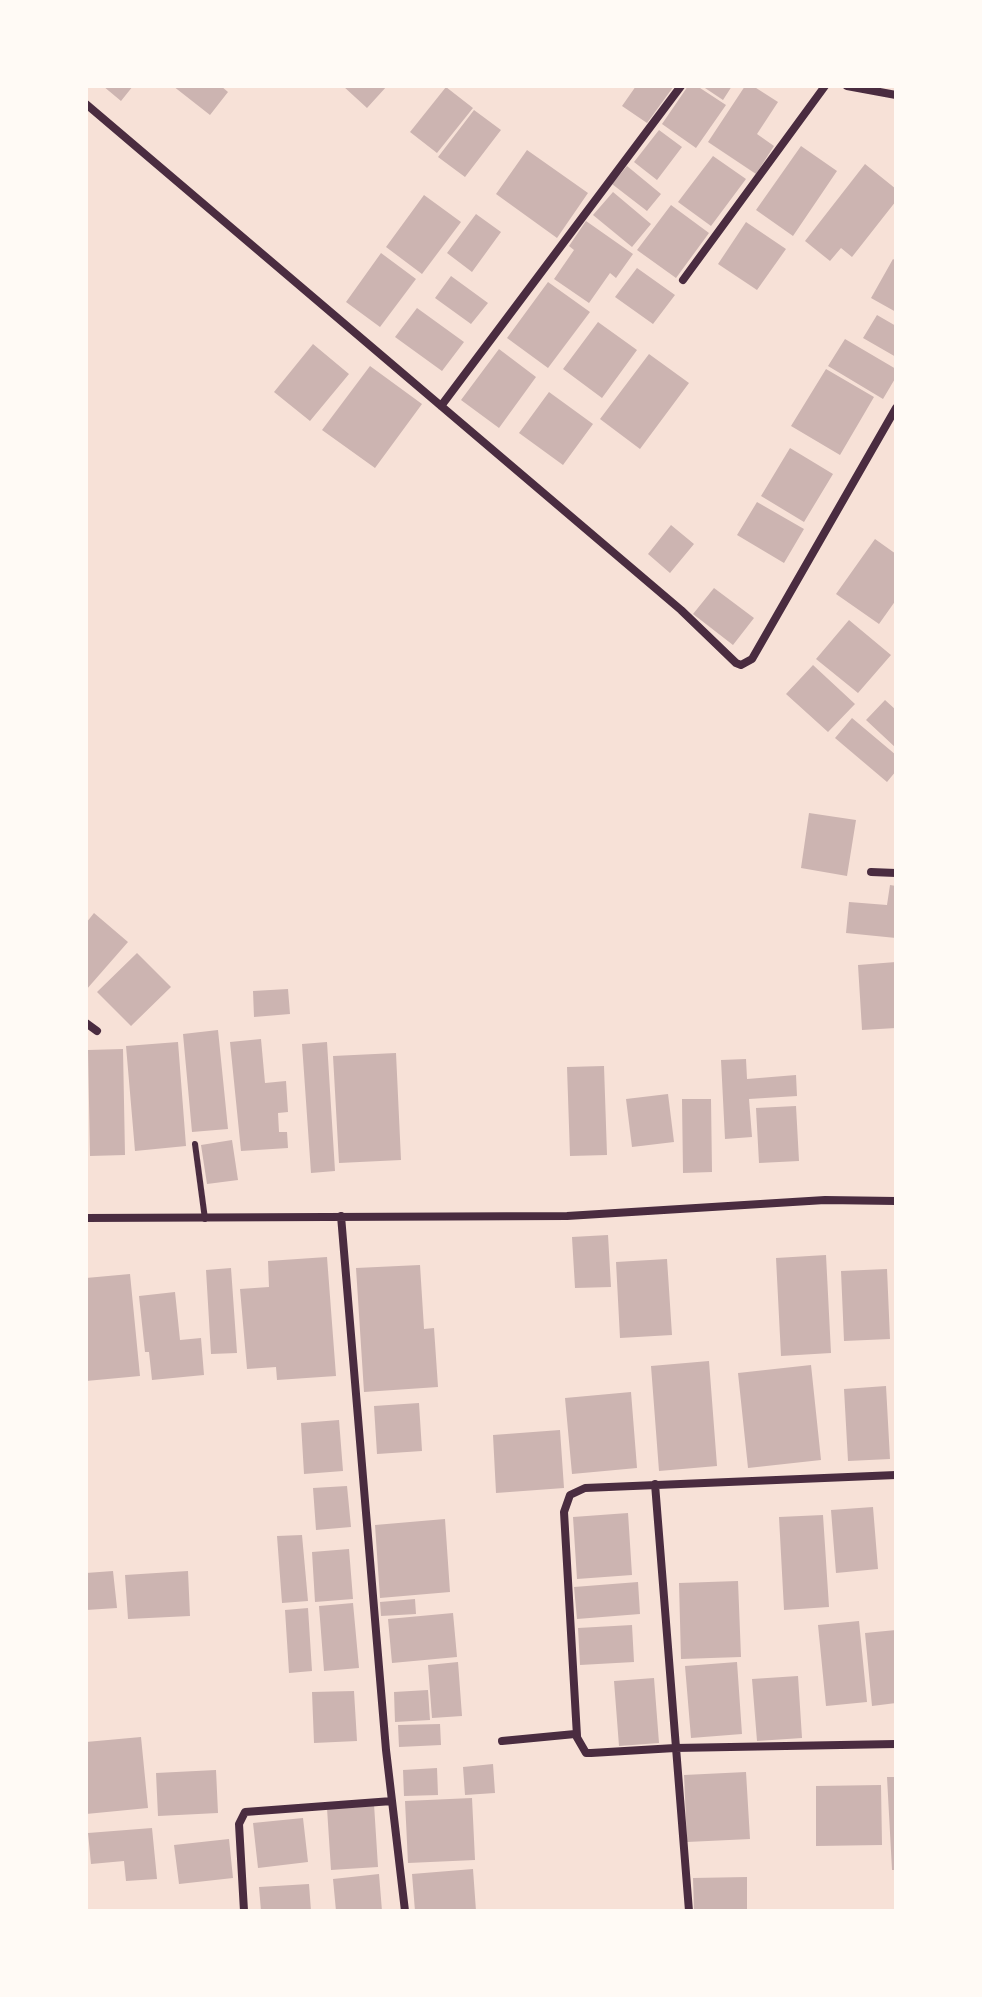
<!DOCTYPE html>
<style>
body{margin:0}
#map{position:relative;width:982px;height:1997px;overflow:hidden;background:#f7e1d7;font-family:"Archivo Narrow",sans-serif}
canvas{display:block}
.frame{position:absolute;inset:0;border:88px solid #fffaf5;pointer-events:none}
</style>
<div id="map">
<canvas width="982" height="1997"></canvas>
<div class="frame"></div>
</div>
<script>
const context = document.querySelector('canvas').getContext('2d');
context.lineJoin = 'round';
function fill(path, color) {
  context.fillStyle = color;
  context.fill(path, 'evenodd');
}
function trace(path, color, width, dash) {
  context.strokeStyle = color;
  context.lineWidth = width;
  context.lineCap = dash ? 'butt' : 'round';
  context.setLineDash(dash || []);
  context.stroke(path);
}
const building = new Path2D(`
 M103,86H133L121,101Z
 M173,86H221L228,92L210,115Z
 M343,86H387L367,108Z
 M636,86H674L647,123L622,106Z
 M688,86H697L726,105L696,148L662,124Z
 M702,86H732L723,100Z
 M745,86H753L778,102L757,134L774,146L756,174L708,142Z
 M446,87L473,108L437,153L410,132Z
 M474,110L501,130L465,177L438,157Z
 M659,130L682,147L657,180L634,162Z
 M801,146L837,171L793,236L756,210Z
 M527,150L588,193L557,238L496,194Z
 M713,156L746,179L711,226L678,202Z
 M865,164L896,189V201L852,257L841,248L830,261L805,241Z
 M627,166L661,194L647,211L612,184Z
 M613,192L651,224L632,247L593,215Z
 M424,195L461,222L422,274L386,247Z
 M671,205L709,233L676,278L637,250Z
 M476,214L501,232L472,272L447,253Z
 M586,221L633,254L616,278L610,273L589,303L554,279L574,250L569,246Z
 M746,222L786,249L757,290L718,264Z
 M381,253L416,279L380,327L346,302Z
 M893,259L896,261V312L871,298Z
 M637,268L675,295L653,324L615,297Z
 M451,276L488,303L471,324L435,298Z
 M548,282L590,312L548,368L507,338Z
 M417,308L464,342L442,371L395,337Z
 M877,315L896,326V357L863,338Z
 M598,322L637,350L602,398L563,369Z
 M845,339L896,369V377L883,399L828,366Z
 M313,344L349,374L310,421L274,392Z
 M499,349L536,377L499,428L461,400Z
 M649,354L689,383L640,449L600,419Z
 M370,366L422,404L375,468L322,430Z
 M826,369L874,397L840,455L791,426Z
 M549,392L593,424L563,465L519,433Z
 M790,448L833,474L804,522L761,496Z
 M757,502L804,529L784,563L737,535Z
 M671,525L694,544L670,573L648,554Z
 M875,539L896,554V600L879,624L836,594Z
 M714,588L754,618L733,645L693,614Z
 M849,620L891,655L858,693L816,659Z
 M813,665L855,704L828,732L786,694Z
 M885,700L896,710V748L866,720Z
 M852,718L896,755V771L887,782L835,738Z
 M809,813L856,820L847,876L801,868Z
 M890,885L896,886V938L846,933L849,902L887,905Z
 M94,913L128,942L86,990V923Z
 M137,953L171,987L131,1026L97,992Z
 M896,962V1028L862,1030L858,965Z
 M288,989L290,1014L254,1017L253,991Z
 M218,1030L228,1129L192,1132L183,1034Z
 M261,1039L265,1083L286,1081L288,1112L278,1113L279,1132H287L288,1148L241,1151L230,1042Z
 M178,1042L186,1146L135,1151L126,1046Z
 M327,1042L335,1171L311,1173L302,1044Z
 M123,1049L125,1155L90,1156L88,1050Z
 M396,1053L401,1160L339,1163L333,1056Z
 M746,1059L747,1079L796,1075L797,1096L749,1099L752,1137L725,1139L721,1060Z
 M604,1066L607,1155L570,1156L567,1067Z
 M668,1094L674,1142L632,1147L626,1099Z
 M682,1099H711L712,1172L683,1173Z
 M796,1106L799,1161L759,1163L756,1108Z
 M232,1140L238,1180L207,1184L201,1145Z
 M608,1235L611,1287L575,1288L572,1237Z
 M826,1255L831,1353L781,1356L776,1258Z
 M327,1257L336,1376L277,1380L276,1367L247,1369L240,1289L269,1287L268,1261Z
 M667,1259L672,1335L620,1338L616,1262Z
 M420,1265L424,1329L434,1328L438,1387L364,1392L356,1268Z
 M231,1268L237,1353L211,1354L206,1270Z
 M887,1269L890,1339L844,1341L841,1271Z
 M130,1274L140,1376L86,1381V1278Z
 M175,1292L180,1340L201,1338L204,1375L152,1380L149,1352H145L139,1296Z
 M709,1361L717,1466L659,1471L651,1366Z
 M811,1365L821,1460L748,1468L738,1373Z
 M886,1386L890,1459L848,1461L844,1389Z
 M631,1392L637,1468L572,1474L565,1398Z
 M419,1403L422,1451L377,1454L374,1406Z
 M339,1420L343,1471L304,1474L301,1423Z
 M560,1430L564,1488L496,1493L493,1435Z
 M347,1486L351,1527L316,1530L313,1488Z
 M873,1507L878,1569L836,1573L831,1510Z
 M628,1513L632,1575L577,1579L573,1517Z
 M823,1515L829,1607L784,1610L779,1517Z
 M445,1519L450,1592L380,1598L375,1525Z
 M302,1535L308,1601L282,1603L277,1536Z
 M349,1549L353,1599L315,1602L312,1552Z
 M113,1571L117,1608L86,1610V1573Z
 M188,1571L190,1616L128,1619L125,1575Z
 M738,1581L741,1657L681,1659L679,1583Z
 M638,1582L640,1614L577,1619L574,1587Z
 M415,1599L416,1614L381,1616L380,1602Z
 M353,1603L359,1668L324,1671L319,1606Z
 M308,1608L312,1671L289,1673L285,1610Z
 M453,1613L457,1657L392,1663L388,1619Z
 M859,1621L867,1702L826,1706L818,1625Z
 M632,1625L634,1662L580,1665L578,1628Z
 M896,1630V1703L872,1706L865,1633Z
 M458,1662L462,1716L432,1718L428,1665Z
 M737,1662L742,1734L691,1738L685,1666Z
 M798,1676L802,1738L757,1741L752,1679Z
 M654,1678L659,1743L619,1746L614,1681Z
 M428,1690L430,1720L395,1722L394,1692Z
 M354,1691L357,1741L314,1743L312,1692Z
 M440,1724L441,1745L399,1747L398,1725Z
 M141,1737L148,1808L86,1814V1742Z
 M493,1764L495,1793L465,1795L463,1767Z
 M437,1768L438,1795L404,1796L403,1770Z
 M216,1770L218,1813L158,1816L156,1773Z
 M746,1772L750,1839L687,1842L684,1775Z
 M887,1777H896V1870H892Z
 M881,1785L882,1845L816,1846V1786Z
 M472,1798L475,1860L408,1863L405,1801Z
 M374,1804L378,1867L331,1870L327,1808Z
 M303,1818L308,1862L258,1868L253,1823Z
 M152,1828L157,1879L126,1881L124,1861L91,1864L88,1833Z
 M229,1839L233,1878L179,1884L174,1845Z
 M473,1869L476,1911H415L412,1874Z
 M379,1874L382,1911H336L333,1879Z
 M747,1877V1910L694,1911L693,1878Z
 M309,1884L311,1911H261L259,1887Z`);
const service = new Path2D(`
 M195,1144L205,1219`);
const minor = new Path2D(`
 M847,86L896,95
 M86,104L681,610L736,663L741,665L752,659L896,408
 M683,280L825,86
 M441,406L681,86
 M871,872L896,873
 M86,1023L97,1031
 M341,1216L386,1750L405,1911
 M86,1218L567,1216L825,1200L896,1201
 M655,1484L689,1911
 M577,1736L564,1512L570,1495L585,1488L896,1475
 M502,1741L575,1734L586,1753H591L675,1748L896,1744
 M244,1911L239,1824L245,1812L392,1801`);
fill(building, '#ccb4b1');
trace(service, '#4a2c40', 6);
trace(minor, '#4a2c40', 8);
</script>
